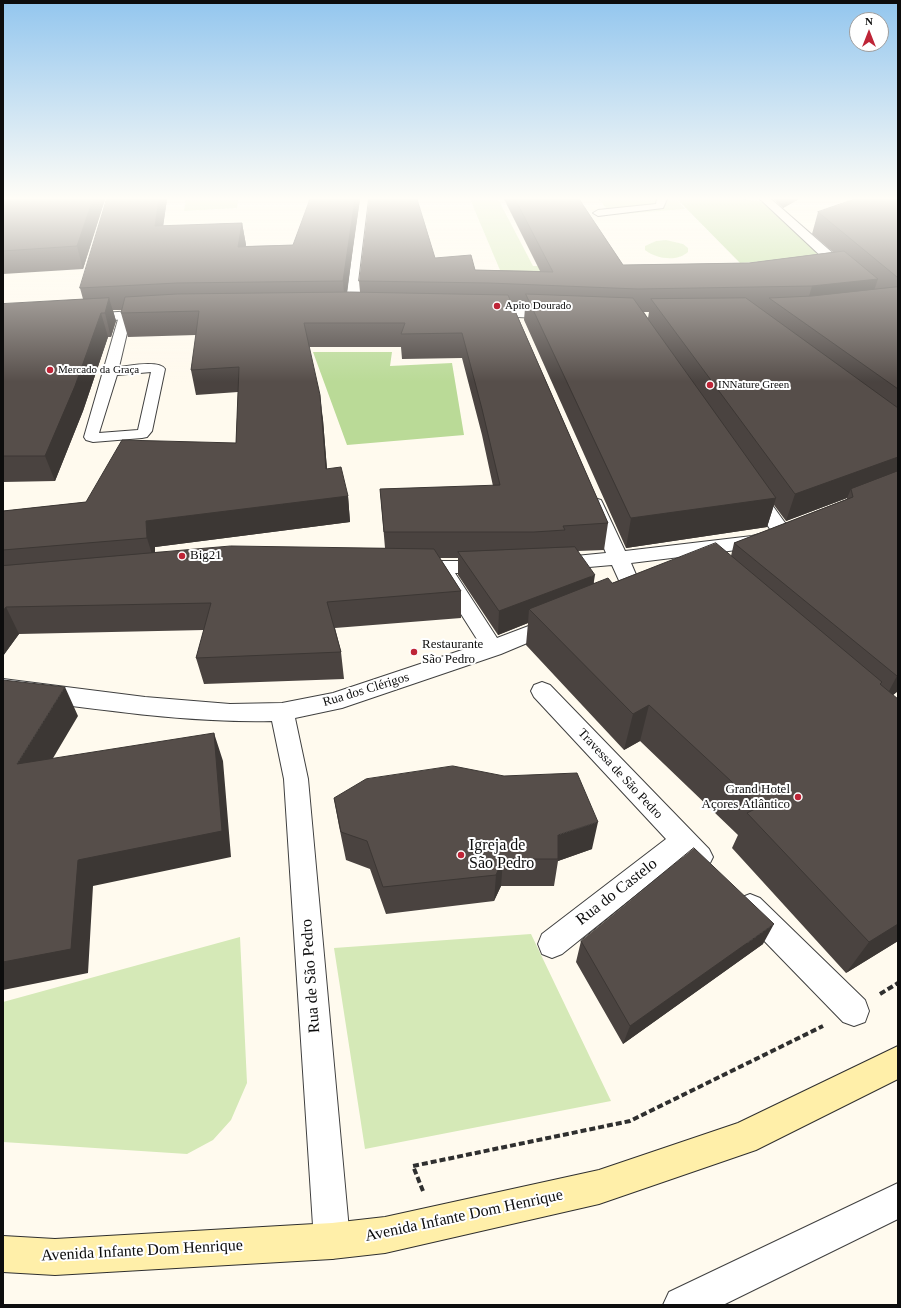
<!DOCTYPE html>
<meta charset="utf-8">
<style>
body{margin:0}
#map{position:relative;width:901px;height:1308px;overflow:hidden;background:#fffaee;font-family:Georgia,serif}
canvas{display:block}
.frame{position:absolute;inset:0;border:4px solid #0d0d0d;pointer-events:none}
.north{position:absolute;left:849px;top:12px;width:40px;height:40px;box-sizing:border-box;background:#fff;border:1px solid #9e9e9e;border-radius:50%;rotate:0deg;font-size:11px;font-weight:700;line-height:16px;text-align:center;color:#0d0d0d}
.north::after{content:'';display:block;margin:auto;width:14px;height:18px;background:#be2537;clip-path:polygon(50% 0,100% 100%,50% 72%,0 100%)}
</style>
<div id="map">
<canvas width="901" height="1308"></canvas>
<div class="frame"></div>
<div class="north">N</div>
</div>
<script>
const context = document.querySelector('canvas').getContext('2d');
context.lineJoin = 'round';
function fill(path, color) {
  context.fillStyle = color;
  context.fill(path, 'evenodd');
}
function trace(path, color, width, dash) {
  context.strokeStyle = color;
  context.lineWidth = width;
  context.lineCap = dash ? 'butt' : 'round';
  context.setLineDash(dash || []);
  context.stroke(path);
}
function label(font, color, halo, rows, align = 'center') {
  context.font = font + ' Georgia,serif';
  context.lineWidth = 4;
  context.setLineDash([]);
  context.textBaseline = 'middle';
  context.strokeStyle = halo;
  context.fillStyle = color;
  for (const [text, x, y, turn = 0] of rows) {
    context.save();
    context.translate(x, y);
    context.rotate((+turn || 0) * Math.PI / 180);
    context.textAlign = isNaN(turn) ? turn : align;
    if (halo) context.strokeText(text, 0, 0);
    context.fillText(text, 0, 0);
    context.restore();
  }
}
const green = new Path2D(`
 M186,199H238L237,208L184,211Z
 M470,199H498L533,266H710L505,282Z
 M599,199H676L685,209L611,215Z
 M666,240L683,244L688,248V252C677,262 656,259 645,250V246L656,241Z
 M531,934L611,1101L365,1149L334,948Z
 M240,937L247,1083L231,1120L213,1140L187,1154L3,1142V1002Z`);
const forest = new Path2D(`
 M677,199H743L764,202L823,257L740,263Z
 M313,352H392L390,366L452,363L464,435L347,445Z`);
const path = new Path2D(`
 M880,994L898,983
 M423,1191L413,1166L630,1121L823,1026`);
const service = new Path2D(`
 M657,199H667L663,208L598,216L593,213L598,210L656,204Z
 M125,312L131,316L119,367C129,366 159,360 165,369L152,431L147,437L142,438L93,442L86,440L84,437L119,316ZM151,372L138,430L99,433L117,375Z`);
const pedestrian = new Path2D(`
 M750,894L760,898L865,1000L869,1011L865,1022L854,1026L843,1022L740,916L736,907L740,898Z
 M898,1183V1219L723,1305H663L669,1292Z`);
const minor = new Path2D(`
 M359,199H371L359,310L357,313H347L345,310Z
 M760,199H771L851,269L852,272L851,275H841Z
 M486,308L555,311L560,312L562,315L560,318L555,319L481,315L479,312L481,309Z
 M152,310L157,311L159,314L157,317L84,322L79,321L77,318L79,315L84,314Z
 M754,487L760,488L788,527L791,531L788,535L781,537L774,535L745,492L748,488Z
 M594,498L601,500L603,504L625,551L752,536L763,533L770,535L773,539L770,543L753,548L631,563L643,591L640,596L633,598L626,596L612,565L555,570L548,569L545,564L548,559L555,558L606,553L585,504L587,500Z
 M415,561H487L494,562L497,567L494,572L487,573H455L497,638L555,616L563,618L566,623L563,628L501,654L342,708L295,718L308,779L350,1241L345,1254L332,1259L319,1254L314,1241L284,779L272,721C182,723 92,708 3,697V679L145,697L230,704L282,703L333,693L480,644L435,573H415L408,572L405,567L408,562Z
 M542,682L550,685L709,849L713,857L709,865C696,870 692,867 683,857L562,954L552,958L542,954L538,944L542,934L666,839L534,697L531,691L534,685Z`);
const secondary = new Path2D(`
 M898,1046V1079L756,1150L599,1204L385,1253L332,1259L55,1275L3,1272V1236L55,1239L332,1223L385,1217L599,1170L738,1123Z`);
const wall = new Path2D(`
 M3,199H105L83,269L3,274Z
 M107,199H167L163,226L242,223L246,245L245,246L293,245L360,199L346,292H360L359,281L435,258L475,270L540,271L504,199H579L623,265L749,263L833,252L812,234L818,212L898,199V691L893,695L898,941L846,973L732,848L738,835L640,741L624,750L526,645L528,623L498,635L458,575V558H440L461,591V618L335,628L341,652L344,679L204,684L196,658L204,630L19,634L3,656V511L86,502L236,443L238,392L196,395L191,370L196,335L128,337L121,313L122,310H113L116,321L111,337H108L83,411L55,481L3,482V304L83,299L80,288ZM514,308H525L524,320L626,548L767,527L774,505L786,521L847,498V499L734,543L731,556L612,583H594L578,551L604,550L608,523ZM644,312H649L648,318ZM309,347H401L402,359L462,358L482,435L493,486L380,489L385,548L155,552V547L350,522L348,496L327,469L323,420Z
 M773,199H799L783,208Z
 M334,798L592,849L558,861L554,886H501L494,901L386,914L370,869L346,860L339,826Z
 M581,941L763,944L623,1044L576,962Z`);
const shadedWall = new Path2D(`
 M93,199H105L83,269L77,246Z
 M159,199H167L160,248L155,226Z
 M355,199H360L345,305L343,281Z
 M789,199H799L783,208L785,201Z
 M242,223L246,245L241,269L238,247Z
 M878,279L870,302L805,310L812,286Z
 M109,298L116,321L111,337L105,313Z
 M101,313L108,337L83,411L55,481L45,456Z
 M320,395L323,420L329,495L326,469Z
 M898,457V478L851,489L847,498L786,521L795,494Z
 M348,496L350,522L155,547V564L147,538L146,521Z
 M776,498L767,527L626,548L631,518Z
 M595,575L591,599L529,609L528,623L498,635L499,611Z
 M6,607L19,634L3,656V611Z
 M898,675V691L882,704L897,676Z
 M65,687L78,716L33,792L17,764Z
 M649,705L640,741L624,750L633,714Z
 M214,733L223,761L231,857L93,886L88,973L3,990V962L78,860Z
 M598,822L592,849L558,861V835Z
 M503,859L501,886L494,901L496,875Z
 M774,924L763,944L623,1044L630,1026Z
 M898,924V941L846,973L869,942Z`);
const building = new Path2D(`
 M3,199H93L77,246L3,251Z
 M107,199H159L155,226L242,223L238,247L293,245L310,199H355L343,281L177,283L80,288Z
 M369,199H417L435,258L471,255L475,270L553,272L515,199H579L623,265L749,263L844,251L878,279L812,286L638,289L489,283L359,281Z
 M782,199H789L785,201Z
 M855,199H898V277H897L818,212Z
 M898,287V389L769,298L812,296Z
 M350,292L508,295L608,523L563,526L565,530L534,532H384L380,489L500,485L482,409L462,333L401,334L405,323H304L320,395L326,469L341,467L348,496L146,521L147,538L3,550V511L86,502L122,440L236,443L239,367L191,370L199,311L121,313L125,297L177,294Z
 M526,294L633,298L776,498L631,518Z
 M109,298L105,313H101L75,386L45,456H3V304Z
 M746,298L898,408V457L795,494L651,299Z
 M898,471V675L897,676L734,543L853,497L851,489Z
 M716,543L882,682L880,684L898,699V924L869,942L747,813L759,807L649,705L633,714L529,609L608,578L612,583Z
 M231,546L434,549L461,591L327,602L341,652L196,658L211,603L6,607L3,611V566Z
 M575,547L595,575L499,611L458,552Z
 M3,680L65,687L17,764L214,733L222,831L78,860L71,949L3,962Z
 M453,766L504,776L577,773L598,822L558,835V859H503L496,875L383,887L367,841L341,832L334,798L366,779Z
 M694,848L774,924L630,1026L581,941Z`);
const markers = [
 [497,306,4,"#be2537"],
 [50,370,4,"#be2537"],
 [710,385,4,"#be2537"],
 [182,556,4,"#be2537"],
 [414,652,4,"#be2537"],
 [798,797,4,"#be2537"],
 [461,855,4,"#be2537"]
];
const farPoinames = [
 ["Apito Dourado",505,306],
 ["Mercado da Graça",58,370],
 ["INNature Green",718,385]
];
const poiNames = [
 ["Big21",190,556],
 ["Restaurante",422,645],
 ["São Pedro",422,660],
 ["Grand Hotel",790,790,"right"],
 ["Açores Atlântico",790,805,"right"]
];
const streetNames = [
 ["Rua dos Clérigos",366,690,-17],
 ["Travessa de São Pedro",620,774,47]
];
const nearPoinames = [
 ["Igreja de",469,846],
 ["São Pedro",469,864]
];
const nearStreetnames = [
 ["Rua do Castelo",617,892,-38],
 ["Rua de São Pedro",311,976,-94],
 ["Avenida Infante Dom Henrique",464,1216,-12],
 ["Avenida Infante Dom Henrique",142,1251,-3]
];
fill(green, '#d5e9b7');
fill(forest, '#bada97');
trace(service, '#404040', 2);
trace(pedestrian, '#404040', 2);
trace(minor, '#404040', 2);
trace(secondary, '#2f2f2f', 2);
trace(path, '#2f2f2f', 4, [6, 3]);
fill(service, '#fff');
fill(pedestrian, '#fff');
fill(minor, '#fff');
fill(secondary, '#ffefa9');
fill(wall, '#4a4340');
fill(shadedWall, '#3c3734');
fill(building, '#564e4a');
trace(building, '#3c3734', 1);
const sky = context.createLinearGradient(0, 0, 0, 382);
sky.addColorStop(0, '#93c6ee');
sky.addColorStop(0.52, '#fffdf7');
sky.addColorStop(1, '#fffdf700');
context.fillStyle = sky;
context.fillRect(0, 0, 901, 382);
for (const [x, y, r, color] of markers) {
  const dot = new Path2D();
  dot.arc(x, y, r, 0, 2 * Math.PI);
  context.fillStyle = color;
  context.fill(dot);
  trace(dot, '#fff', 1.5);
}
label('11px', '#0d0d0d', '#fff', farPoinames, 'left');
label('13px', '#0d0d0d', '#fff', poiNames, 'left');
label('13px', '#0d0d0d', '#fff', streetNames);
label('16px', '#0d0d0d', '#fff', nearPoinames, 'left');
label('16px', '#0d0d0d', '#fff', nearStreetnames);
</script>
